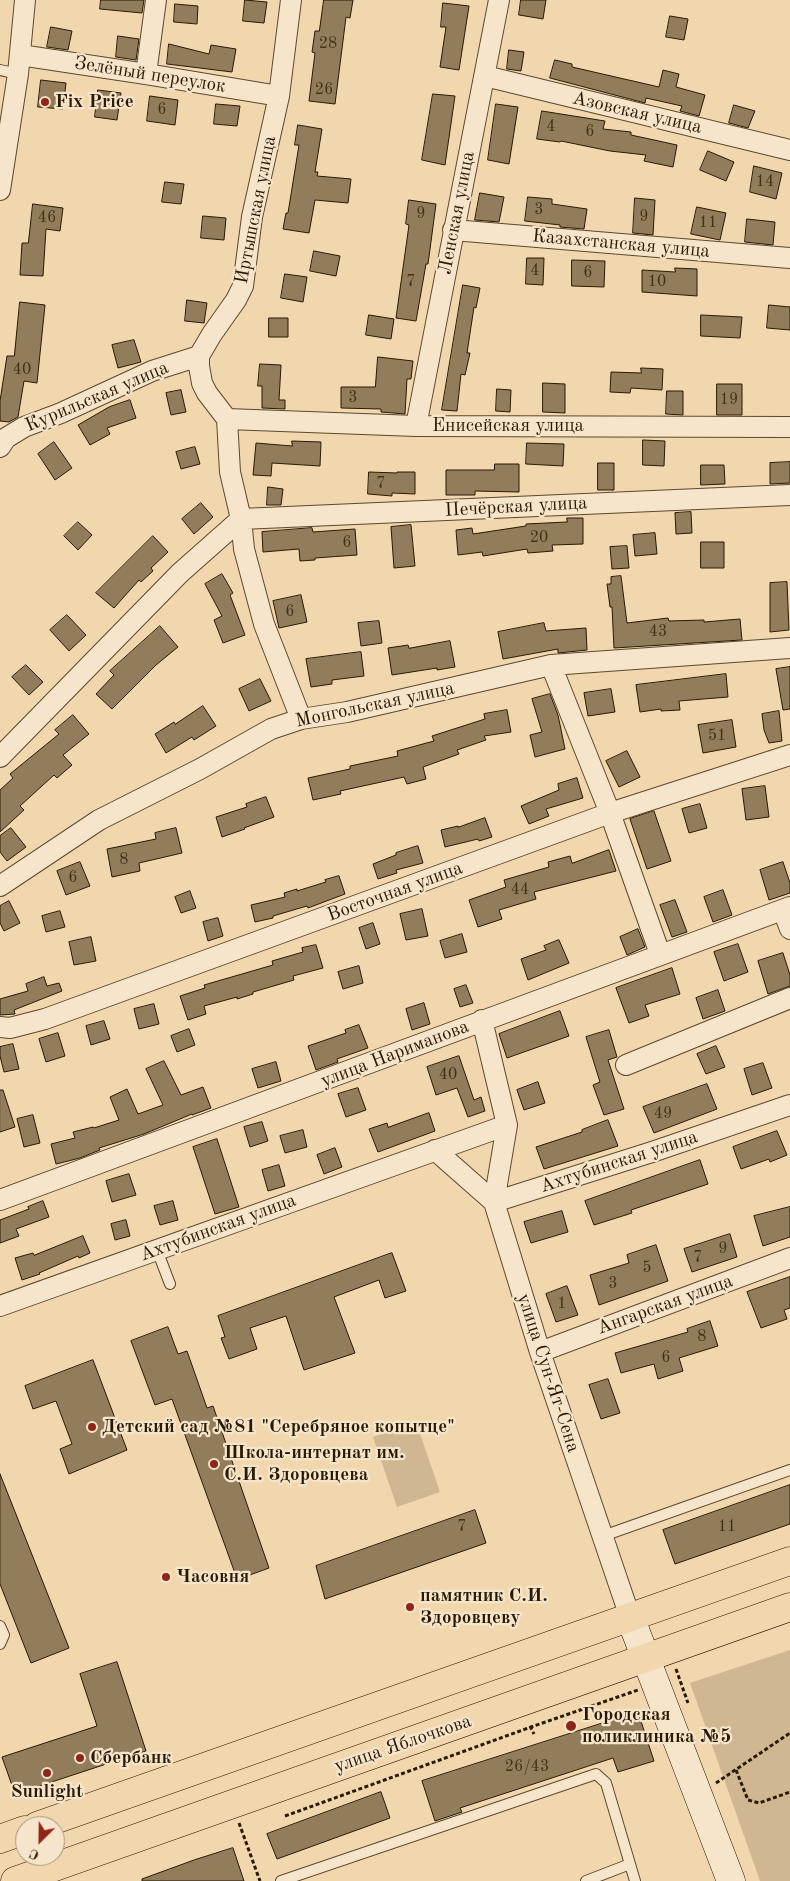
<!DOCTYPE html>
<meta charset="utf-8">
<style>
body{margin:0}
#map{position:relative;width:790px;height:1881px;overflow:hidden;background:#f1d7ae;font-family:"Old Standard TT",serif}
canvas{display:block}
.north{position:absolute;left:15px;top:1816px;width:50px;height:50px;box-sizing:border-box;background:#f6e5ca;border:1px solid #a4937a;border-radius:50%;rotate:203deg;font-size:14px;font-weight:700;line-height:20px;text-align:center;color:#2a1902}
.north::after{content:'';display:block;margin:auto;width:18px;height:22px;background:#8f2418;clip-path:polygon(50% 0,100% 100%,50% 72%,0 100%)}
</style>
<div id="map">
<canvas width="790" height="1881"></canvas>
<div class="north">С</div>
</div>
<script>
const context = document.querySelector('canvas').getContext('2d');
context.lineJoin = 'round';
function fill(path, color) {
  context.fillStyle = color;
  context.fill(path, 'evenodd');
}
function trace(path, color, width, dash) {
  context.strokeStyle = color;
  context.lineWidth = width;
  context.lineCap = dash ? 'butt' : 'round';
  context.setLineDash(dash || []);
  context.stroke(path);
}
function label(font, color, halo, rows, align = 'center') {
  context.font = font + ' "Old Standard TT",serif';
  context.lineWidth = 4.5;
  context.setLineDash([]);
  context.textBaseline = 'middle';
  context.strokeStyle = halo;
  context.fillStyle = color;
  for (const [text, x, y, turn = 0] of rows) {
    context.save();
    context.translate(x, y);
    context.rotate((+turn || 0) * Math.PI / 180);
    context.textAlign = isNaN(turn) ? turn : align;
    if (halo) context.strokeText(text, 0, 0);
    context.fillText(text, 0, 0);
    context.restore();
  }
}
const green = new Path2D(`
 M416,1422L440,1492L397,1507L373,1437Z
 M790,1650V1881H760L690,1683Z`);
const building = new Path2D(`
 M101,0H144L142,13L100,9Z
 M245,0L267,2L264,23L243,21Z
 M324,0H353L350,18L346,17L335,104L309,101L315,53L312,52L315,31H319Z
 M521,0H546L543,19L519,15Z
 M443,3L469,6L459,70L440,67L446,27H441Z
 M175,4L198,6L197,24L174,22Z
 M670,16L688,19L684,40L666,37Z
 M51,27L72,31L68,50L47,47Z
 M118,36L139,39L136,60L116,57Z
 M169,44L209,54L211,45L236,49L232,72L167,64Z
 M509,50L524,52L521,71L507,69Z
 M555,60L572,64V67L659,87L663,70L679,74L676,87L705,95L699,116L680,111L682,106L646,98L645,103L550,78Z
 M41,80L66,83L63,109L38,107Z
 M98,90L121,93L117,120L95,117Z
 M433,94L455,96L445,165L422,160Z
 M150,96L178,100L175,125L147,121Z
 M216,104L240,106L237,126L214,124Z
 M496,104L518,107L509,164L488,160Z
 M734,105L755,111L748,128L729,123Z
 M542,111L605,121L603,129L631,132V135L677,145L673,167L644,161L646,155L610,151L561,141L560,142L537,139Z
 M298,125L322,129L315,172H318L317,176L351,179L348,203L315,200L309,233L283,229L286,213H288L299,145H295Z
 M708,151L734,162L726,181L700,170Z
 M754,166L782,173L776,199L750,192Z
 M165,182L184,184L181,204L162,202Z
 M480,193L504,197L499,222L475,220Z
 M528,197L552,199V204L587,209L584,229L560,227V225L525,221Z
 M635,198L655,200L653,235L633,233Z
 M409,200L436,204L428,264H426L416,321L396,318L409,225L406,224Z
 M33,204L63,208L60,231L46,229L43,276L20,275L22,243H28Z
 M697,207L726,213L720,240L691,234Z
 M203,216L226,218L224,240L201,238Z
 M747,219L775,222L773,245L745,242Z
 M314,251L340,256L336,276L310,271Z
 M527,258H544L543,285L526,284Z
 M572,260L605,261L604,287L572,286Z
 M675,268L697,269V296L642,292V270L675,272Z
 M285,274L307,277L303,302L281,298Z
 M463,285L480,288L476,308L474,307L467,353H470L465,375L461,374L457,411L442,410Z
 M187,300L207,303L204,323L185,321Z
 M20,302L45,305L37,383L24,381L18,417L9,422L0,421V401L7,356H14Z
 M769,305L790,307V330L767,328Z
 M369,315L394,319L391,339L366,335Z
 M701,315L742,317L740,338L701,336Z
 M269,318H288V337H269Z
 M134,340L141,362L118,368L112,345Z
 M378,357L413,361L411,379H407L405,414L381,412V409L341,408V387H375Z
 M260,364L281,365L279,400H285V409L262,408V386H258Z
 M641,368L663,369L662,390L631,388L630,393L610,392L611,372L641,373Z
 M543,383L565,384V413L543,412Z
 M717,384H742V415H717Z
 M497,389L511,390L510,412L496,411Z
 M181,390L186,412L171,415L166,393Z
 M667,391H683V415L666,414Z
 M130,400L136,418L107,428L110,434L90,445L78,425L109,407Z
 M643,440L665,441L664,466L643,465Z
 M292,441L321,442L320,466L272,463L271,476L253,475L256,443L292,446Z
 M54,442L72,468L55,480L38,454Z
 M527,443L564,444L563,466L526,464Z
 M195,447L200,464L181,469L176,452Z
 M790,462V483L770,484V463Z
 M598,463H614V490H598Z
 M495,464H519V492L475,491V495H446V470H494Z
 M701,465H724L725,484L701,485Z
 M369,472L397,473V472H415V494L392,493V496L368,494Z
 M268,487L283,489L281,505H267Z
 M201,503L213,517L194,534L182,519Z
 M691,512L692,533L676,534L675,513Z
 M567,518H583V544L552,545L553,551L528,553L527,549L483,556L482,552L458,555L456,530L472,528L473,534L526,526V524L567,522Z
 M78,522L92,535L78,550L64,536Z
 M411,525L415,566L394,568L391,527Z
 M312,528L313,532L355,529L357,555L315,558V560L300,561L299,549L263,552L262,532Z
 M655,533L657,554L635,556L633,535Z
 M153,536L168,552L151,568L153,571L141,582L139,580L114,608L96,593Z
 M701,542H724V568H701Z
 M627,546L629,568L612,569L610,547Z
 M222,574L233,593L230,595L245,635L223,643L214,620L222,616L205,584Z
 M621,576L627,623L668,618L669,621L704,620V622L740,619L742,640L614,648L612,607H610L607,584H611V577Z
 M787,582L789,630L770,632V583Z
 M301,595L307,622L279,628L273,601Z
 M67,615L86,635L69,651L50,630Z
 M379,621L382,643L361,646L358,623Z
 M544,623L546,631L586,628L587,650L558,653V649L503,659L498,632Z
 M160,626L178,647L156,665L112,709L96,694L114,675L110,671Z
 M450,641L455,667L437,670V668L392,675L388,648L408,645L409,648Z
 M361,652L364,676L332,680V684L311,687L306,659Z
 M26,665L43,682L29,695L12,677Z
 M790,667V709L783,710L776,669Z
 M726,674L728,697L679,701L680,710L661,711V709L640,712L636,685Z
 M260,679L271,701L249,711L239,689Z
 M611,689L615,712L588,716L584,693Z
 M550,694L558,715L565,749L535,757L530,735L542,732L532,699Z
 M203,706L216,726L194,740L192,737L166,753L155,734L174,722L175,724Z
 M507,710L511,732L484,736L486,740L457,750L459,754L423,767L426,779L407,784L404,777L340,791L341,794L313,800L308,778L350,769V766L398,756L397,751L434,741L432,736L485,719L484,714Z
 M779,711L782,741L769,743L764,730L762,714Z
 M73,715L89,734L63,755L72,765L57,778L54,775L20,806L24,810L0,832V790L13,778L10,774L59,734L55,730Z
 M732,720L736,747L703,753L698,725Z
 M627,751L640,777L619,787L606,761Z
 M577,778L583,798L546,809L549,816L529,824L521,806L559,790L558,784Z
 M765,786L769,817L746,820L742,789Z
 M266,797L274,817L244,828L245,829L222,837L216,817L247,807L246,804Z
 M700,804L707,828L689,833L682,809Z
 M654,811L671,861L647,869L630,819Z
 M485,818L492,837L479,841L478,839L445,847L441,830L458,826V827Z
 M11,828L26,847L7,861L0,852V836Z
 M176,828L182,853L139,863L140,871L112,877L107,849L156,839L155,833Z
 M418,846L423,863L396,870L397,873L378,879L373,864L396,855V853Z
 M609,850L616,871L534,892L536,899L499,910L502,919L478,927L469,900L506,887L504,880L549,867L548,862L570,856L572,863Z
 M80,862L90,886L66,895L57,871Z
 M783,862L790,883V893L769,900L760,870Z
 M339,876L345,894L308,908L307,906L273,916V918L255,922L251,905L285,897L284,893L297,889V891L326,882L325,880Z
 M723,890L732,915L713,922L704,897Z
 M190,891L196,908L181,913L175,897Z
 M675,900L687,932L672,937L660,905Z
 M9,901L20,923L4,931L0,923V906Z
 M422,909L428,936L406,940L400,914Z
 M60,911L65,927L46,932L42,916Z
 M218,918L223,936L208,941L203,922Z
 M373,923L380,944L366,949L359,928Z
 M638,929L645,947L627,955L620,937Z
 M462,934L467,952L445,958L440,941Z
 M91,937L96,961L74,965L69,942Z
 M559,940L569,963L528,980L521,959L546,950L544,946Z
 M738,944L748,972L724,981L714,952Z
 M316,945L323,968L293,976L294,980L253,992V994L237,999V997L204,1006L206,1014L188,1020L180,996L205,988L204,985L273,965L272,961L303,952L302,948Z
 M783,953L790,975V986L768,994L758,961Z
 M359,966L363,983L343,989L338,972Z
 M672,968L680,994L645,1005L649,1016L629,1023L616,988Z
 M44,977L47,986L59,983L62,991L14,1010L15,1014L0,1015V999L28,991L26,984Z
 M466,985L473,1003L460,1007L454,989Z
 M718,990L725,1011L703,1019L696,998Z
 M424,1003L430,1024L412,1030L406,1009Z
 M154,1004L159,1024L139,1029L134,1009Z
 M560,1011L569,1036L507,1058L499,1034Z
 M104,1021L110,1039L91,1045L86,1026Z
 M359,1025L368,1048L337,1059L338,1062L316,1070L308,1046L346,1033L345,1030Z
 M189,1029L195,1045L177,1052L171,1036Z
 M609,1030L617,1057L608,1060L624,1109L604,1115L593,1085L600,1082L586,1037Z
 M58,1033L65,1056L46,1062L39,1039Z
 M13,1044L19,1069L4,1072L0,1056V1047Z
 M716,1046L725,1067L706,1074L697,1054Z
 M459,1056L474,1100L481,1097L485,1111L468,1117L457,1088L436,1095L427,1067Z
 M164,1061L181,1095L203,1087L211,1108L192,1115V1114L144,1134L99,1148L100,1150L80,1158L56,1164L51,1144L75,1138L73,1132L93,1127L94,1128L119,1120L110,1097L127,1089L138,1114L163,1105L146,1069Z
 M276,1062L281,1081L258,1088L252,1069Z
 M763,1063L772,1088L752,1095L744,1069Z
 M538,1082L545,1103L524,1110L517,1090Z
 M707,1084L717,1109L654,1133L643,1107Z
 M358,1088L366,1110L346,1117L338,1094Z
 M0,1090H3L15,1127L0,1132Z
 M429,1113L435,1131L378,1152L369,1129L387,1123L388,1127Z
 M33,1115L40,1143L24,1147L17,1119Z
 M608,1120L618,1146L544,1169L536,1147L582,1132V1130Z
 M262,1122L268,1141L250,1147L244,1127Z
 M303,1130L307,1147L285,1153L280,1136Z
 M777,1131L787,1155L770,1162L769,1159L741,1169L733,1147Z
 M217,1139L239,1207L215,1214L193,1147Z
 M335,1148L342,1167L324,1174L317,1155Z
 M700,1160L708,1184L631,1210L632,1213L594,1225L585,1201Z
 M279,1165L285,1186L268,1191L262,1170Z
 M129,1174L136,1195L112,1202L106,1181Z
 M43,1201L49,1217L16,1229L19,1236L0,1243V1220L29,1209L28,1207Z
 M173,1201L178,1220L160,1225L154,1206Z
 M790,1207V1237L763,1246L754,1216Z
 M562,1211L568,1232L531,1243L524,1222Z
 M126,1220L130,1236L115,1240L111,1224Z
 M730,1234L737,1257L692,1272L684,1249Z
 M83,1236L90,1253L79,1258L78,1256L39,1273L40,1274L22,1280L15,1258L33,1253L34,1255Z
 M656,1245L668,1281L599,1305L590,1275L629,1263L627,1255Z
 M392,1253L406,1291L385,1298L379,1280L334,1297L355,1353L304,1370L286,1316L250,1328L257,1349L229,1359L221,1338L225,1337L218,1316Z
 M790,1277V1308L784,1310L787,1319L761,1328L747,1292Z
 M567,1286L578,1315L556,1322L546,1294Z
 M710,1321L718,1346L679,1358L683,1371L658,1379L654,1364L621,1373L615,1353L688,1332L687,1329Z
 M168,1327L178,1354L187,1351L207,1408L213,1406L269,1568L247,1576L245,1573L236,1576L172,1399L155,1405L131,1341Z
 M93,1360L127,1450L69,1474L60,1449L72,1444L56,1401L33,1409L25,1386Z
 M608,1379L620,1413L601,1419L589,1385Z
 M0,1474L69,1648L31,1663L0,1584Z
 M790,1485V1524L675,1564L663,1530Z
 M475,1510L486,1543L325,1599L316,1566Z
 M117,1662L146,1751L15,1794L2,1757L97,1726L80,1674Z
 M638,1712L654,1761L618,1772L613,1758L460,1808L462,1812L435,1821L422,1781Z
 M381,1792L390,1818L277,1859L267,1834Z
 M233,1848L244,1881H142V1879L194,1860Z`);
const path = new Path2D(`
 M676,1669L688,1703
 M530,1726L534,1734
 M736,1770L748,1800L759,1803L790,1792
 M716,1783L790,1733
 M285,1816L531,1727L638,1690
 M239,1823L260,1881`);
const service = new Path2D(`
 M0,70L18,74
 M157,1250L170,1284
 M603,1536L790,1470
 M0,1626L4,1635L0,1644
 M281,1881L596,1774L606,1783L635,1881
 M586,1881L630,1864`);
const minor = new Path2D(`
 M291,0L279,96L252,217L243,286L236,300L212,334L199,356V366L202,383L207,393L227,419L230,472L241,519L244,549L264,624L301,719
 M20,55L146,74L279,96
 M146,74L156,0
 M485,76L790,150
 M0,190L18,74L25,0
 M453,230L790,258
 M227,419L416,426L790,427
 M416,426L499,0
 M0,447L6,438L24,427L61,413L152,371L199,356
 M551,665L610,813L660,954
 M0,757L180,573L241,519L790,495
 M0,886L99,820L200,769L271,729L301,719L347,712L551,665L790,648
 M783,910L790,929
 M482,1020L507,1125L494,1202L540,1352L630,1617
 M0,1027L10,1028L45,1019L610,813L790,755
 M626,1065L790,998
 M435,1150L494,1202L652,1152L790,1105
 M0,1200L790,907
 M0,1306L507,1125
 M540,1352L790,1258`);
const secondary = new Path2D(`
 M630,1617L731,1881`);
const primary = new Path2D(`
 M37,1826L790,1561
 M0,1839L25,1830
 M15,1881L790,1607`);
const markers = [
 [45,102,5,"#8f2418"],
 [92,1427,5,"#8f2418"],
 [214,1464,5,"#8f2418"],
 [166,1577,5,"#8f2418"],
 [410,1607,5,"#8f2418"],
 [571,1726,6,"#8f2418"],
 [80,1758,5,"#8f2418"],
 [47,1773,5,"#8f2418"]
];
const numberNames = [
 ["28",328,44],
 ["26",324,90],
 ["6",162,110],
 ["4",551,127],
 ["6",590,132],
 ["14",765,182],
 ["3",539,210],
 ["9",421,214],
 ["9",644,217],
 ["46",47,218],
 ["11",708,223],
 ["4",535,271],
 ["6",588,273],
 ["7",411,282],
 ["10",657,282],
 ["40",22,370],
 ["3",353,398],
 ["19",729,400],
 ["7",381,484],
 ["20",539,538],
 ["6",347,543],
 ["6",290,612],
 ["43",658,632],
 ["51",717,736],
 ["8",124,860],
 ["6",73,878],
 ["44",520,890],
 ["40",448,1075],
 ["49",663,1114],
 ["9",723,1249],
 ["7",698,1258],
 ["5",647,1268],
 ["3",613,1284],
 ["1",562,1304],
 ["8",702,1337],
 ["6",666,1358],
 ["7",462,1527],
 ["11",727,1527],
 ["26/43",527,1767]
];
const streetNames = [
 ["Зелёный переулок",150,75,9],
 ["Азовская улица",637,113,13],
 ["Иртышская улица",256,210,-79],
 ["Ленская улица",457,213,-79],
 ["Казахстанская улица",621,244,5],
 ["Курильская улица",97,397,-23],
 ["Енисейская улица",508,426],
 ["Печёрская улица",516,507,-3],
 ["Монгольская улица",375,705,-12],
 ["Восточная улица",395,892,-20],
 ["улица Нариманова",395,1054,-21],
 ["Ахтубинская улица",619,1162,-18],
 ["Ахтубинская улица",218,1228,-20],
 ["Ангарская улица",665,1305,-20],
 ["улица Сун-Ят-Сена",548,1373,72],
 ["улица Яблочкова",403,1744,-19]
];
const poiNames = [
 ["Fix Price",55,102],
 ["Детский сад №81 \"Серебряное копытце\"",102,1427],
 ["Школа-интернат им.",224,1453],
 ["С.И. Здоровцева",224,1475],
 ["Часовня",176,1577],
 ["памятник С.И.",420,1596],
 ["Здоровцеву",420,1618],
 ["Городская",582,1715],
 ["поликлиника №5",582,1737],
 ["Сбербанк",90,1758],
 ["Sunlight",47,1792,"center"]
];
fill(green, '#cfb791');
fill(building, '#917c5b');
trace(building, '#2a1902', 1);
trace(service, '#5c482d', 12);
trace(minor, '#5c482d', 22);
trace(secondary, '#2a1902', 29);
trace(primary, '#2a1902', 29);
trace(path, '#2a1902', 3, [4, 2.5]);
trace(service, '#f6e5ca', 10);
trace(minor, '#f6e5ca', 20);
trace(secondary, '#f6e5ca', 28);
trace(primary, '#f1d7ae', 28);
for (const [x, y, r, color] of markers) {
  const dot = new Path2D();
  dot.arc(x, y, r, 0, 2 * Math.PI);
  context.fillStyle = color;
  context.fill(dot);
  trace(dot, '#f6e5ca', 2);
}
label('16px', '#443218', null, numberNames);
label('19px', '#2a1902', '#f6e5ca', streetNames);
label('bold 19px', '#2a1902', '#f6e5ca', poiNames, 'left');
</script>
